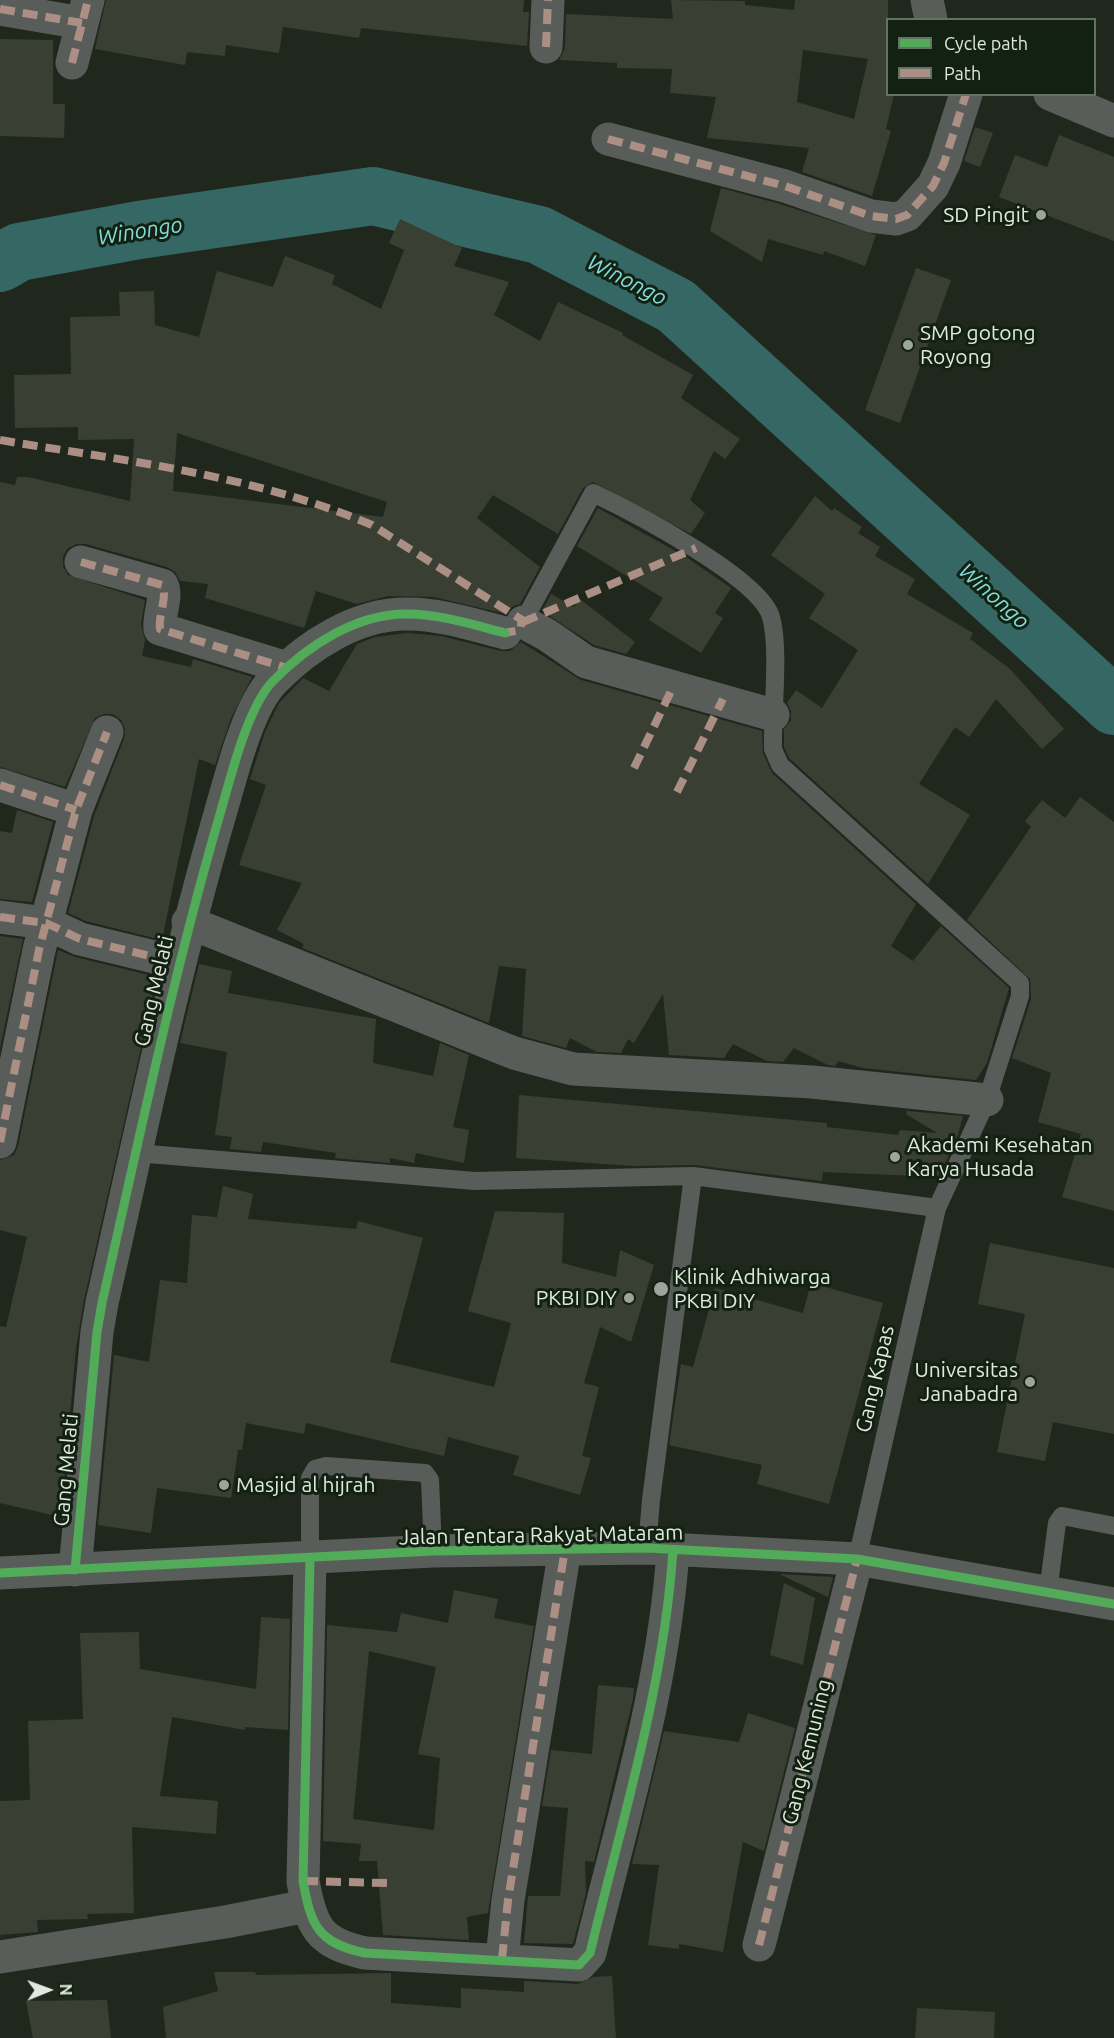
<!DOCTYPE html>
<style>
body{margin:0}
#map{position:relative;width:1114px;height:2038px;overflow:hidden;background:#20281e;font-family:Ubuntu,sans-serif}
canvas{display:block}
.legend{position:absolute;left:886px;top:18px;width:210px;height:78px;box-sizing:border-box;background:#132112;border:2px solid #657164;margin:0;padding:8px 10px;list-style:none;font-size:18px;color:#dfe9de}
.legend li{display:flex;align-items:center;gap:12px;height:30px}
.legend b{width:30px;border:2px solid #657164}
.north{position:absolute;left:18px;top:1960px;width:60px;height:60px;-webkit-text-stroke:4px #132112;paint-order:stroke;rotate:89deg;font-size:16px;font-weight:700;line-height:24px;text-align:center;color:#dfe9de}
.north::after{content:'';display:block;margin:auto;width:21px;height:27px;background:#dfe9de;clip-path:polygon(50% 0,100% 100%,50% 72%,0 100%)}
</style>
<div id="map">
<canvas width="1114" height="2038"></canvas>
<ul class="legend">
<li><b style="height:8px;background:#51ab58"></b>Cycle path</li>
<li><b style="height:8px;background:#ac8f84"></b>Path</li>
</ul>
<div class="north">N</div>
</div>
<script>
const context = document.querySelector('canvas').getContext('2d');
context.lineJoin = 'round';
function trace(path, color, width, dash) {
  context.strokeStyle = color;
  context.lineWidth = width;
  context.lineCap = dash ? 'butt' : 'round';
  context.setLineDash(dash || []);
  context.stroke(path);
}
function fill(path, color) {
  context.fillStyle = color;
  context.fill(path, 'evenodd');
}
function label(font, color, halo, rows, align = 'center') {
  context.font = font + ' Ubuntu,sans-serif';
  context.lineWidth = 6;
  context.setLineDash([]);
  context.textBaseline = 'middle';
  context.strokeStyle = halo;
  context.fillStyle = color;
  for (const [text, x, y, turn = 0] of rows) {
    context.save();
    context.translate(x, y);
    context.rotate((+turn || 0) * Math.PI / 180);
    context.textAlign = isNaN(turn) ? turn : align;
    if (halo) context.strokeText(text, 0, 0);
    context.fillText(text, 0, 0);
    context.restore();
  }
}
const river = new Path2D(`
 M0,263L19,252L139,230L373,196L539,235L676,306L1114,706`);
const building = new Path2D(`
 M106,0H524L523,12H529L527,46L361,28L359,38L283,27L279,53L226,45L225,56L187,52L185,65L95,49Z
 M671,0L745,1V5L794,10L795,0H888V94H894L886,129L891,131L872,196L802,172L809,148L707,138L716,97L670,93L672,69L617,68V63L559,60L565,48L566,14L673,19ZM803,50L868,59L854,119L797,102Z
 M0,39L53,40V104H65L64,138L0,136Z
 M975,127L993,133L980,167L964,161Z
 M1059,135L1114,157V241L999,197L1015,155L1047,167Z
 M721,188L780,204L876,235L865,266L824,251L823,255L768,239L762,262L710,231Z
 M400,219L462,248L454,266L509,282L494,315L540,341L558,302L623,333L622,335L693,375L681,398L740,439L725,459L714,451L690,500L705,513L691,534L593,482L583,488L558,534L493,495L477,518L540,567L520,604L513,606L506,614L434,597L388,596L357,604L316,591L304,628L205,598L208,584L180,581L175,572L167,567L86,544H77L68,548L63,556V566L68,575L145,600L141,624L145,640L142,656L191,667L193,659L252,677L231,718L215,765L199,759L162,940L86,921L68,913L94,816L124,739L125,729L121,720L113,714H104L95,718L65,787L0,767V482L15,485L17,477H28L130,501L134,439L78,440V427L15,428L14,375L71,374L70,317L120,316L119,292L154,291L155,325L199,337L217,271L273,287L285,256L335,275L332,284L381,309L404,250L389,243ZM177,433L387,502L383,517L173,491Z
 M916,268L951,280L900,423L865,410Z
 M815,496L832,511L834,508L862,527L858,533L880,547L875,556L915,579L907,594L973,633L970,639L1010,669L1064,729L1042,749L996,699L969,737L955,727L919,784L970,815L928,884L789,758L784,747V729L791,720V711L787,703L796,690L822,708L858,650L809,618L825,594L771,555Z
 M598,508L686,557L731,588L715,613L723,618L701,653L649,620L663,598L577,546Z
 M551,594L574,607L580,599L635,642L626,654L594,645L542,611Z
 M408,633L441,636L501,651H510L521,642L581,680L762,731L763,753L772,773L916,904L891,946L913,961L941,926L1009,988L987,1063L976,1080L863,1068L838,1061L835,1066L828,1065L794,1048L783,1062L767,1061L733,1044L724,1058L669,1055L663,994L634,1043L628,1039L621,1053L597,1052L570,1038L566,1048L522,1036L526,969L499,966L489,1023L302,948L304,944L277,930L302,883L239,865L266,785L250,779L265,732L279,703L303,678L329,691L357,644L375,637Z
 M1080,797L1114,822V1211L1062,1197L1081,1134L1038,1122L1051,1073L1012,1058L1031,999L1030,979L967,920L1031,827L1025,821L1042,800L1065,818Z
 M17,810L53,822L32,902L0,899V831L12,833Z
 M0,936L23,939L0,1048Z
 M58,950L75,957L157,977L84,1300L76,1348L61,1517L0,1503V1326L6,1327L27,1237L0,1230V1160L14,1155L18,1146Z
 M199,964L232,971L228,993L376,1019L373,1063L433,1076L440,1043L469,1055L453,1127L469,1130L464,1163L416,1153L414,1163L390,1158V1163L335,1158L336,1153L263,1142L261,1152L230,1149L232,1137L215,1135L227,1052L180,1043Z
 M519,1095L827,1123V1127L898,1135L900,1130L937,1133L906,1114L907,1111L963,1116L958,1135L939,1177L823,1172L822,1181L694,1165L634,1166L516,1158Z
 M223,1186L253,1194L248,1219L356,1229L358,1221L423,1238L390,1362L494,1387L511,1323L468,1311L495,1211L564,1213L562,1263L616,1277L620,1250L654,1265L631,1342L600,1327L584,1383L599,1387L582,1456L591,1458L580,1495L513,1475L519,1456L448,1437L444,1456L306,1423L304,1434L246,1423L242,1450H238L231,1498L157,1488L151,1533L98,1525L114,1355L149,1362L160,1280L187,1283L192,1215L217,1217Z
 M990,1243L1114,1268V1434L1053,1422L1045,1461L997,1452L1025,1314L978,1304Z
 M811,1283L883,1303L829,1504L757,1484L762,1465L669,1445L681,1364L693,1367L715,1288L803,1313Z
 M779,1574L833,1577L828,1597Z
 M784,1583L815,1598L803,1665L770,1655Z
 M454,1590L498,1599L494,1618L534,1626L488,1913L467,1917L469,1940L383,1935L377,1861H359L361,1844L323,1841L327,1625L397,1632L401,1613L448,1623ZM369,1651L436,1667L418,1754L440,1758L434,1830L353,1819Z
 M261,1617L290,1619L288,1730L245,1727V1730L172,1717L160,1796L218,1801L216,1834L132,1827L134,1913L87,1914L88,1919L37,1920L38,1932L0,1935V1801L30,1800L28,1721L83,1719L80,1633L139,1632L140,1669L256,1689Z
 M598,1685L634,1688L633,1699L594,1862L585,1861L586,1893L573,1944L524,1943L528,1896H560L568,1808L542,1806L551,1750L592,1754Z
 M748,1713L795,1728L764,1851L743,1842L723,1952L679,1944V1949L648,1945L659,1865L632,1864L664,1731L739,1742Z
 M214,1972H255L256,1975L391,1973V2003L461,2008V1988L524,1992V1981L578,1984L593,1977L612,1976L616,2038H166L163,2007L218,1991Z
 M107,2000L111,2038H33L26,2001Z
 M917,2008L995,2012L994,2038H915Z`);
const service = new Path2D(`
 M523,622L593,493C631,511 760,578 771,617C780,649 772,712 773,749L780,765L1020,983V996L987,1100L937,1208L857,1559
 M136,1153L475,1181L693,1176L937,1208
 M647,1548L651,1500L693,1176
 M310,1559V1478L315,1469L326,1466L425,1473L430,1480L433,1551
 M1048,1592L1057,1523L1062,1516L1114,1526`);
const minor = new Path2D(`
 M927,0L931,20
 M0,9L82,23
 M546,47L548,0
 M72,63L88,0
 M1050,94L1114,121
 M608,139L785,186L871,216L896,219L907,215L933,186L944,163L966,94
 M81,562L162,585C168,597 158,615 160,629L287,668
 M523,622L547,635L586,662L773,715
 M0,785L76,810
 M0,917L46,923L80,939L179,963
 M188,922L514,1053L573,1069L812,1082L987,1100
 M0,1142L39,950L76,810L107,732
 M310,1559L303,1881C311,1926 318,1943 365,1953L579,1965L590,1953C622,1820 664,1687 673,1550
 M75,1570L97,1332L102,1303C139,1140 173,975 220,814C231,777 247,708 273,681C307,646 357,613 408,614C440,614 474,625 505,633
 M759,1945L857,1559
 M0,1957L225,1922L307,1906
 M502,1959L508,1900L565,1549`);
const tertiary = new Path2D(`
 M0,1573L433,1551L647,1548L857,1559L1114,1604`);
const quiet = new Path2D(`
 M0,9L82,23
 M546,47L548,0
 M72,63L88,0
 M608,139L785,186L871,216L896,219L907,215L933,186L944,163L966,94
 M0,440C126,461 254,475 372,525L522,620L520,630L505,633
 M81,562L162,585C168,597 158,615 160,629L287,668
 M523,622L696,548
 M634,768L673,687
 M0,785L76,810
 M677,792L723,699
 M0,917L46,923L80,939L179,963
 M0,1142L39,950L76,810L107,732
 M303,1881L387,1883
 M759,1945L857,1559
 M502,1959L508,1900L565,1549`);
const cycleway = new Path2D(`
 M310,1559L303,1881C311,1926 318,1943 365,1953L579,1965L590,1953C622,1820 664,1687 673,1550
 M75,1570L97,1332L102,1303C139,1140 173,975 220,814C231,777 247,708 273,681C307,646 357,613 408,614C440,614 474,625 505,633
 M0,1573L433,1551L647,1548L857,1559L1114,1604`);
const markers = [
 [1041,215,6,"#9ca59b"],
 [908,345,6,"#9ca59b"],
 [895,1157,6,"#9ca59b"],
 [661,1289,8,"#9ca59b"],
 [629,1298,6,"#9ca59b"],
 [1030,1382,6,"#9ca59b"],
 [224,1485,6,"#9ca59b"]
];
const poiNames = [
 ["SD Pingit",1029,215,"right"],
 ["SMP gotong",920,333],
 ["Royong",920,357],
 ["Akademi Kesehatan",907,1145],
 ["Karya Husada",907,1169],
 ["Klinik Adhiwarga",674,1277],
 ["PKBI DIY",674,1301],
 ["PKBI DIY",617,1298,"right"],
 ["Universitas",1018,1370,"right"],
 ["Janabadra",1018,1394,"right"],
 ["Masjid al hijrah",236,1485]
];
const streetNames = [
 ["Gang Melati",154,991,-77],
 ["Gang Kapas",875,1379,-77],
 ["Gang Melati",66,1470,-85],
 ["Jalan Tentara Rakyat Mataram",541,1535,-1],
 ["Gang Kemuning",807,1752,-76]
];
const waterNames = [
 ["Winongo",140,231,-9],
 ["Winongo",627,280,27],
 ["Winongo",994,596,42]
];
trace(river, '#356865', 58);
fill(building, '#3a3f33');
trace(service, '#595d5a', 18);
trace(minor, '#595d5a', 33);
trace(tertiary, '#595d5a', 33);
trace(quiet, '#ac8f84', 8, [15, 8]);
trace(cycleway, '#51ab58', 9);
for (const [x, y, r, color] of markers) {
  const dot = new Path2D();
  dot.arc(x, y, r, 0, 2 * Math.PI);
  context.fillStyle = color;
  context.fill(dot);
  trace(dot, '#132112', 2);
}
label('21px', '#dfe9de', '#132112', poiNames, 'left');
label('21px', '#dfe9de', '#132112', streetNames);
label('italic 22px', '#81ddd9', '#132112', waterNames);
</script>
